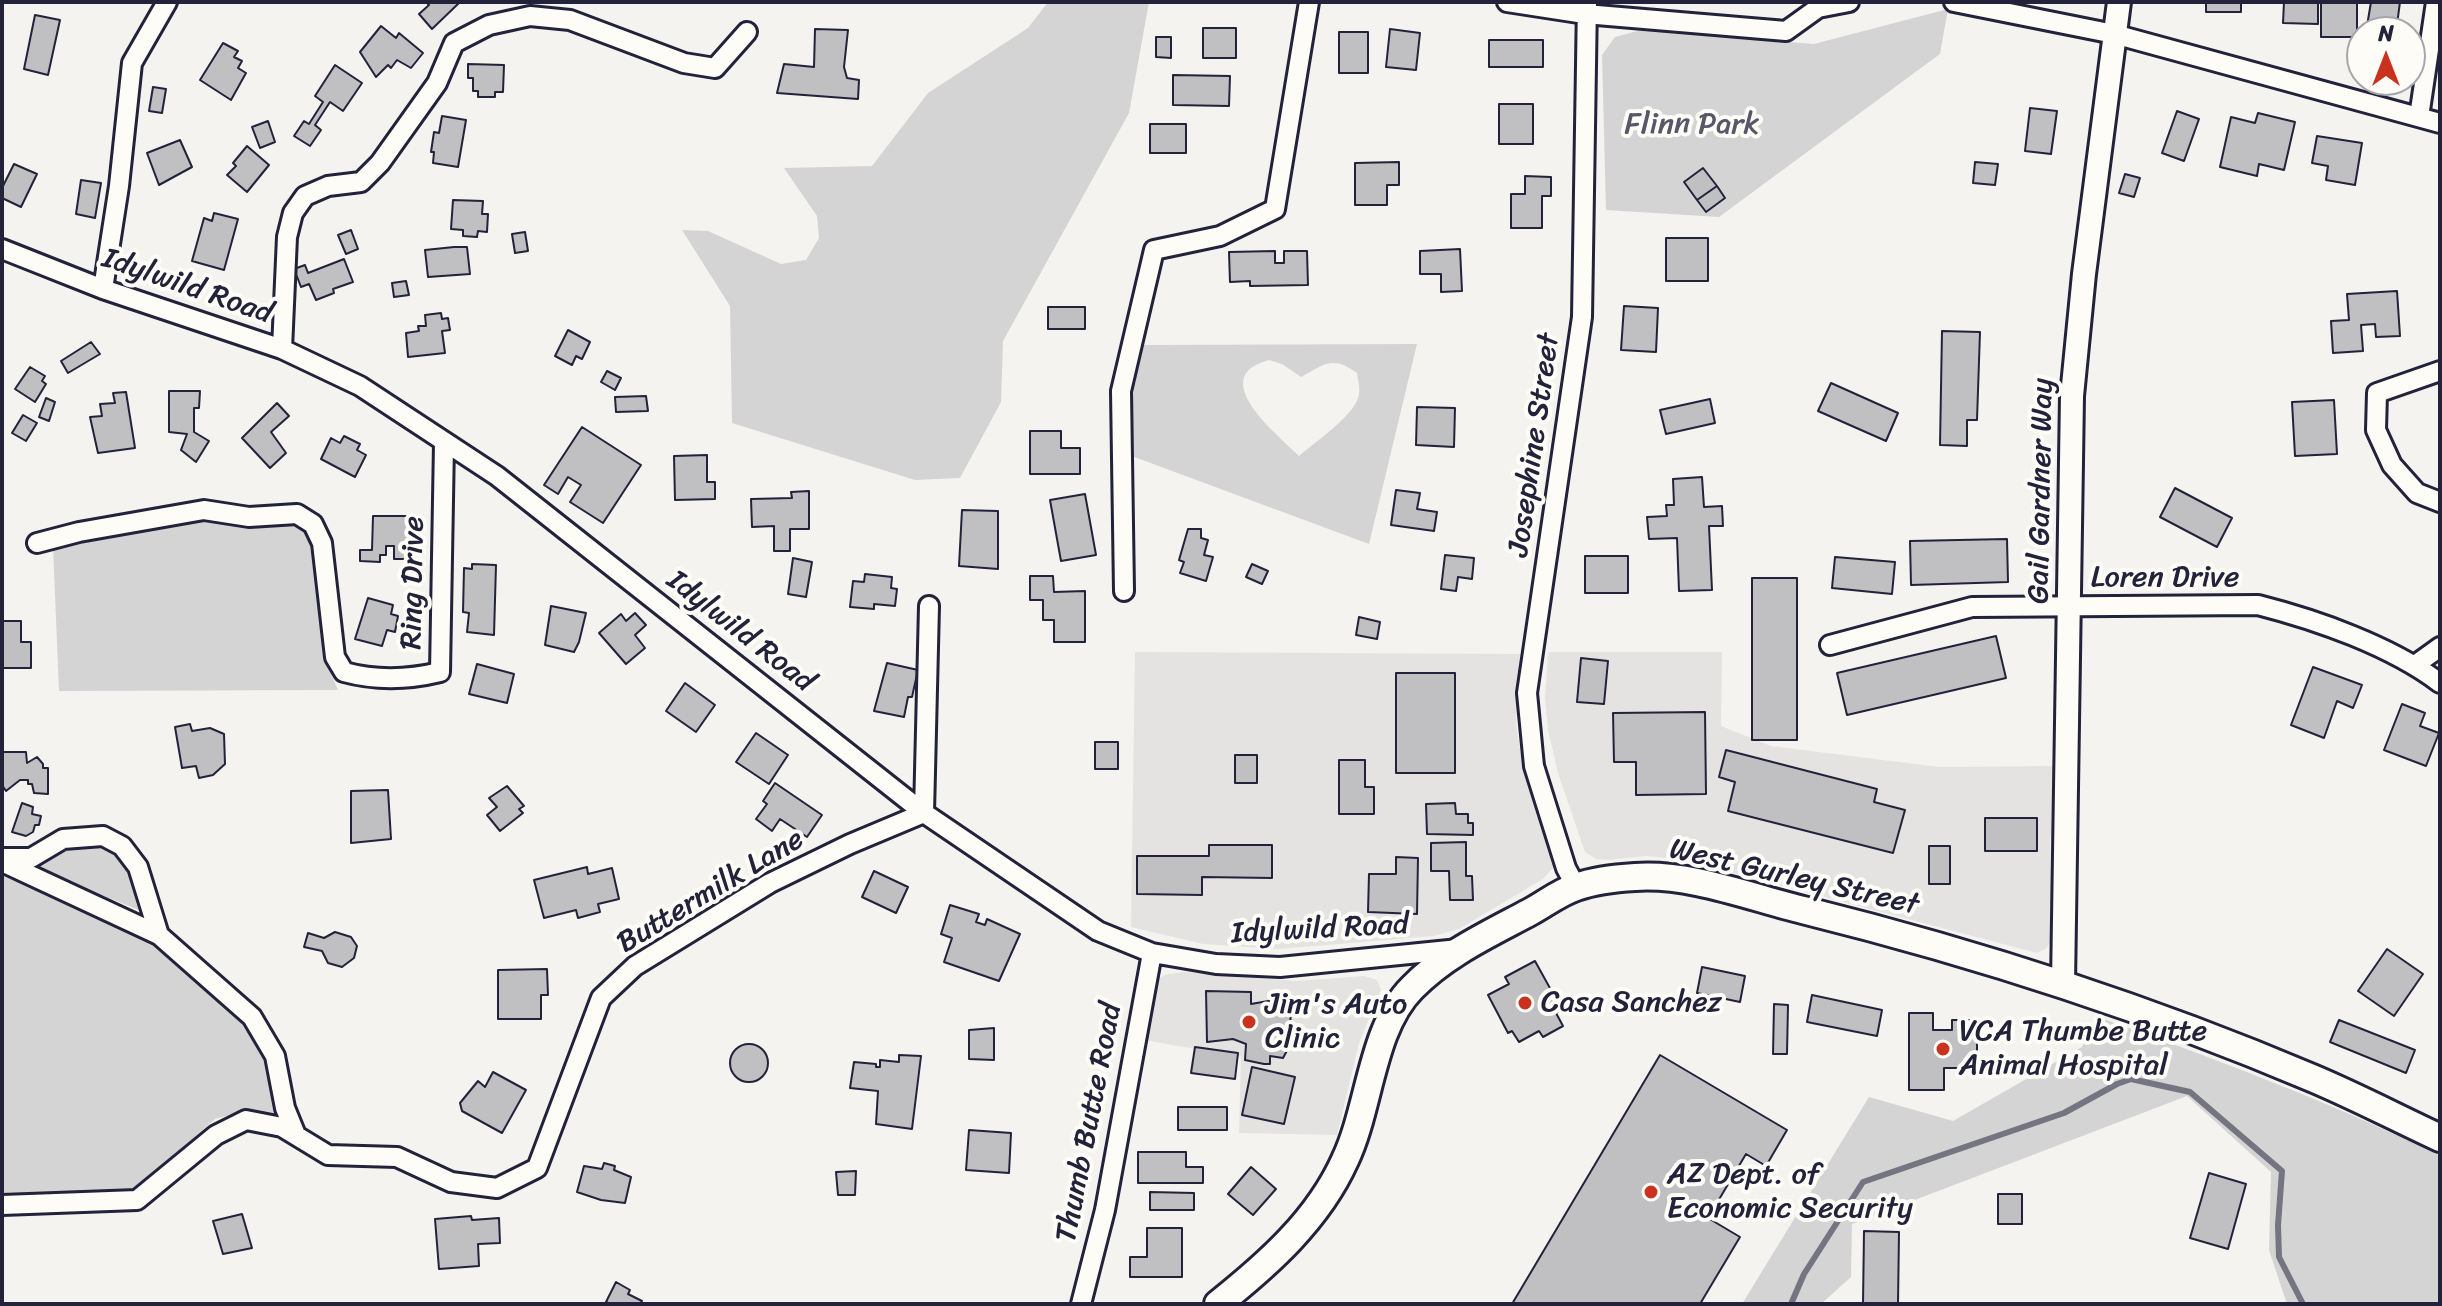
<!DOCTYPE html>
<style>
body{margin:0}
#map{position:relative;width:2442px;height:1306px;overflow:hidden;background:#f4f3ef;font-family:Sriracha,sans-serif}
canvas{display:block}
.frame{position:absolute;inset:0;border:4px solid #22223b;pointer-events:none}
.north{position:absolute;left:2346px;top:16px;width:80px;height:80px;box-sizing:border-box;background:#fdfcf7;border:2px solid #a5a5ac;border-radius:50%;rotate:0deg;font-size:22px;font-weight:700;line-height:32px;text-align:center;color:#22223b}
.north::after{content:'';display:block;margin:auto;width:28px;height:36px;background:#c8321e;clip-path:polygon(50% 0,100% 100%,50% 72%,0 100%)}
</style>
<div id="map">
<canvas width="2442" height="1306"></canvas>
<div class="frame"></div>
<div class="north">N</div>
</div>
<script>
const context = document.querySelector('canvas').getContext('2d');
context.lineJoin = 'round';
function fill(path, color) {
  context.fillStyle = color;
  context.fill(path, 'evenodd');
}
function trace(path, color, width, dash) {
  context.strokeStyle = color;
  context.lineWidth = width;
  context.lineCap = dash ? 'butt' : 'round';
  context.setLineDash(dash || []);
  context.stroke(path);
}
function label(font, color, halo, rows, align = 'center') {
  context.font = font + ' Sriracha,sans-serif';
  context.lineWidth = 8;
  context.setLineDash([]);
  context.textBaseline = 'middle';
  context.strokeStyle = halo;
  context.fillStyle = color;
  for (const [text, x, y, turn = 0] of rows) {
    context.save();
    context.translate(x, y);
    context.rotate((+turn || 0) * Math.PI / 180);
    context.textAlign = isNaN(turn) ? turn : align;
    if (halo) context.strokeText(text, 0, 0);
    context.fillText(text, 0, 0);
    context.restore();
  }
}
const built = new Path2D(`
 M1135,652L1520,654L1516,723L1523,768L1553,859V868L1543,879L1459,929L1434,936L1278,949L1203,944L1131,927Z
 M1548,652H1722L1721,726L1771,746L1939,767L2057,766L2056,813L2050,839L2052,939L2046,949L2037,953L1680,859L1646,856L1608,860L1596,859L1585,852L1558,773L1548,730L1545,698Z
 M1183,972L1297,981L1364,976L1377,980L1381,990L1359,1043L1337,1135L1239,1133L1241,1057L1144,1040L1157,980L1164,975Z`);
const green = new Path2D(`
 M1048,2H1149L1129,113L1003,341L1001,402L960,478L915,480L732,423L730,306L682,230L708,231L781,264L806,260L819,238L817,216L784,168L872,166L928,93L1028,28Z
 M1948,9L1940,54L1719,217L1606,210L1602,55L1615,37L1641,30L1814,44Z
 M1417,344L1369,544L1129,455L1130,387L1140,345ZM1269,360L1282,364L1301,377C1324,364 1333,355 1357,373C1358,381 1361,390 1358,398C1352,417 1315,442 1299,456C1277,434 1205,377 1269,360Z
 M199,518L292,520L305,525L312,543L327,664L338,690L59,691L53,547Z
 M99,845L128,863L139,910L33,868L64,847Z
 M2,876L143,931L243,1018L265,1051L278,1116L236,1113L215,1119L134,1191L2,1195Z
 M2096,1016C2212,1058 2329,1101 2440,1156V1304H2287L2269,1250L2271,1172L2187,1096L1852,1224L1851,1277L1821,1304H1742L1869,1097L1953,1121L2082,1047Z`);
const stream = new Path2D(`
 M1791,1304L1804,1274L1863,1182L2064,1113L2117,1084L2131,1079L2190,1092L2282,1171L2278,1225L2279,1257L2303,1304`);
const building = new Path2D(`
 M426,2H460L432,29L419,14L429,5Z
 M2206,2H2241V12H2206Z
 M2284,2H2318V24L2283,23Z
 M2371,2H2400L2396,32H2366Z
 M2321,3H2357V37H2321Z
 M35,15L60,20L48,75L24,69Z
 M381,26L396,38L399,33L423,53L411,68L397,60L391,68L388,65L376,77L360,52Z
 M1203,28H1236V58H1203Z
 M815,29L848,30L844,67L847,78L859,80L858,99L777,93L784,64L814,67Z
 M1390,29L1420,33L1416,70L1386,67Z
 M1339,32H1368V73H1339Z
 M1156,37H1171V58L1156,57Z
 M1489,40H1543V67H1489Z
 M223,43L238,51L234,57L242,61L238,68L246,73L231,100L200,80Z
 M468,64L504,65L503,92H495V97H478V91H473V78H468Z
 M335,65L362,83L343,111L330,102L315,125L321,130L310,146L294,136L304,121L309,124L323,102L315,96Z
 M1173,75L1230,76L1229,106L1173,105Z
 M153,87L166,89L162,113L149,111Z
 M1499,104H1533V144H1499Z
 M2030,108L2057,111L2051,154L2025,151Z
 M2177,111L2199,119L2184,161L2162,153Z
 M2258,113L2295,122L2284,170L2259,164L2257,176L2220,167L2231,117L2255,123Z
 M442,116L466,120L458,167L433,163L434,152H431L434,132L439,133Z
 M268,121L275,142L260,148L252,127Z
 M1150,124H1186V153H1150Z
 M2317,136L2362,143L2355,185L2326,180L2328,166L2312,163Z
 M180,140L192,167L159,185L147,153Z
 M247,146L269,165L247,192L227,175L236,166L233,163Z
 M1399,162V185H1387V205H1355V163Z
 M1975,162L1998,164L1995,185L1973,183Z
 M14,164L37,174L21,207L2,198V188Z
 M1703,168L1717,186L1697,200L1684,182Z
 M2125,174L2140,178L2134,197L2119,193Z
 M1525,176L1551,177V196H1542V228H1511V194H1525Z
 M81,180L101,183L95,218L76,214Z
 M1717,186L1725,198L1706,212L1697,200Z
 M453,200L483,201L482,214H488L487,232L478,231L477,237L463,236V230L451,229Z
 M214,213L238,219L224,270L192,261L204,218L212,221Z
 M351,230L358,249L346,254L338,235Z
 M525,232L528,251L515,253L512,234Z
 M1666,238H1708V281H1666Z
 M454,247H467L470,274L428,277L425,250Z
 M1460,249L1462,291L1441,292V274H1420V251Z
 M1275,251V263H1284V251H1307L1308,285L1250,286V281L1230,282L1229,252Z
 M344,259L353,282L333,289L334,293L316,300L309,284L301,287L294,269L305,265L308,273Z
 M406,281L409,295L394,297L392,283Z
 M2397,291L2400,336L2376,337L2375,324L2361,325L2363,351L2333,353L2331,321L2349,320L2347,294Z
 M1624,306L1658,308L1656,352L1621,350Z
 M1048,307H1085V329H1048Z
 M441,313L442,319L448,318L450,330L442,331L445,353L408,357L406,333L419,331L418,326H426L425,315Z
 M568,330L590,342L582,359L576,356L572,365L555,356Z
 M1942,331L1980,332L1977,420H1967V446L1940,445Z
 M91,342L100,354L68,373L61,361Z
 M30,367L45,376L42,381L46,384L35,402L15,389Z
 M607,371L621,378L615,390L601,382Z
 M1831,383L1898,413L1886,441L1818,411Z
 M169,391H200L199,408H194V432L209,441L196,462L181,450L187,434L169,432Z
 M126,392L135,448L98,453L90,417L102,416L100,404L115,403L113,393Z
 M646,396L648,411L616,412L615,397Z
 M46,398L55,402L49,421L39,417Z
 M1710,399L1715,423L1666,434L1660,410Z
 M2334,400L2337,454L2295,456L2292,402Z
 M277,403L289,416L271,432L286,453L270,468L242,438Z
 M1417,407L1455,408L1454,447L1416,445Z
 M23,415L37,423L26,441L12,433Z
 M582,427L641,465L603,523L570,502L581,485L568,477L558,494L544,485Z
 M1030,431H1061V448H1080V474H1030Z
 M344,436L360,444L357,450L366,455L355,477L321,459L331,438L340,443Z
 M707,455V482H715V499L675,500L674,456Z
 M1702,477L1704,507L1722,506L1723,526H1709L1712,590L1679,591L1677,538L1649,539L1647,517L1667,516L1666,505H1674L1673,479Z
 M2175,488L2232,518L2217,547L2160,517Z
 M1396,490L1420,493L1417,509L1437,512L1434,531L1391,525Z
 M809,491V529H790V551H774V526L752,527L751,499L792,498L791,492Z
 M1085,494L1096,555L1061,561L1050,500Z
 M962,510L998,511V569L959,566Z
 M373,516H412L411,559H394V546H386V555H380V562L360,561V550H372Z
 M1188,529H1201V538L1208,540L1204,555L1213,557L1206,581L1180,573L1184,562L1179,560Z
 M2007,539L2008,582L1911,585L1910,541Z
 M1445,555L1474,558L1472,579L1458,577L1456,591L1441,589Z
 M1585,556H1628V593H1585Z
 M1835,557L1895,562L1892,594L1832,588Z
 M793,558L812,562L806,597L788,594Z
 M472,564L496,565L494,635L467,632L469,613L463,612L464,568L472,569Z
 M1252,564L1268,571L1262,584L1246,577Z
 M865,574L892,577L891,588L897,589L895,606L874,604V609L850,607L853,581L864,582Z
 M1030,576H1053L1054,592L1085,591V642H1054V620H1043V600H1030Z
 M1752,578H1797V740H1752Z
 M368,598L393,605L391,614L398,616L395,632L387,630L382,646L355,639Z
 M551,606L586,613L579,642L574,652L545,645Z
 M635,613L646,625L635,635L645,648L626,664L599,633L621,614L626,621Z
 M1359,617L1380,622L1377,639L1356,635Z
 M2,621H21V642H31V668H2Z
 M1996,636L2006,678L1847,715L1837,673Z
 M1581,658L1608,661L1604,704L1577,702Z
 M887,663L918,670L912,697H908L904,717L874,711Z
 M477,664L514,674L507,703L469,694Z
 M2313,667L2362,685L2353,708L2337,701L2324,738L2291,725Z
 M1396,673H1455V773H1396Z
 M685,683L715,705L696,732L666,711Z
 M2402,704L2425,713L2420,726L2439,733L2426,766L2384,750Z
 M1705,712L1706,794L1636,795V762H1614L1613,713Z
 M190,724L192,731L210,728L224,734L225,764L213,775L199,778L196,766L182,768L175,727Z
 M756,733L788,755L769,784L736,762Z
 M1095,742H1118V769H1095Z
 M1726,750L1877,789L1874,802L1905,810L1893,853L1728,811L1735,782L1719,777Z
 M2,752H26L27,763L37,757L43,764V768H48V794L34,793L32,784H28V780H20L6,791L2,785Z
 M1235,755H1257V783H1235Z
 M1339,760H1365V787H1374V814H1339Z
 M775,783L822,815L807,837L780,819L772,831L756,819L767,804L763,801Z
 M507,786L524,806L519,809L523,813L500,831L487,815L497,807L489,798Z
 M388,790L391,839L351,843V791Z
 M22,803L33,807L32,814L41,816L39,825H35L33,832L26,836L12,832Z
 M1455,803L1456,814H1468V823H1473V835L1427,834L1426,804Z
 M1985,818H2037V851H1985Z
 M1466,842V876H1472L1473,900H1450L1449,871H1431V843Z
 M1209,845H1272V878L1202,877V895L1137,894V856H1209Z
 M1929,846H1950V884H1929Z
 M1396,857L1418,858L1417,914L1368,912L1369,874H1396Z
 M587,867L588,874L612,868L619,899L598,904L600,912L578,918L576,910L544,918L534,880Z
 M874,871L908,887L896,913L862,897Z
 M950,905L979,914L976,922L985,925L987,919L1020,934L999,981L944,962L952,938L941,934Z
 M335,932L351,937L357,946L354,958L342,967L328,963L322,951L304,947L308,933L324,938Z
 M2387,949L2423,974L2394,1016L2358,991Z
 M1535,961L1562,1010L1556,1013L1563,1026L1543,1037L1539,1031L1519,1042L1512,1031L1508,1033L1488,995L1509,984L1505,977Z
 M1702,967L1745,976L1740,1002L1697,993Z
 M547,969L548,995H541V1019H498V970Z
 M1206,991L1251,992V1004L1274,1000V994H1291L1290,1045L1283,1058L1270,1056V1064H1264L1245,1060L1246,1044L1233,1039L1207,1042Z
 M1812,995L1882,1010L1877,1036L1807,1022Z
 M1774,1004L1788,1005L1787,1054H1773Z
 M1909,1013H1933V1030H1952V1020H1977V1068H1944V1090H1909Z
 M2339,1020L2415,1050L2406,1073L2330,1042Z
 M994,1028V1060L969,1059V1030Z
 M730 1063a19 19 0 1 1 38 0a19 19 0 1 1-38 0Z
 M1195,1047L1238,1053L1235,1079L1191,1073Z
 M899,1055L921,1056L912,1129L876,1124L878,1091L850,1088L854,1062L876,1064V1067H880V1060L899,1062Z
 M1660,1055L1787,1130L1766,1166L1746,1154L1708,1218L1740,1237L1700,1304H1512Z
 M1252,1067L1295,1077L1284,1124L1242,1115Z
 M493,1072L526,1090L502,1133L462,1111L460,1103L478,1081L485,1087Z
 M1178,1107H1227V1130H1178Z
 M969,1130L1011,1133L1009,1173L966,1170Z
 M1138,1152H1186V1167H1203V1183H1138Z
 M604,1163L615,1166L614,1170L631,1177L625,1203L601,1200L577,1192L584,1166L602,1169Z
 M1251,1167L1276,1189L1253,1215L1228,1194Z
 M856,1171L855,1195H838L836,1172Z
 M2209,1173L2246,1184L2228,1249L2190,1238Z
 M1150,1192L1194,1193V1210H1150Z
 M1998,1194H2022V1224H1998Z
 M242,1214L252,1248L223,1254L213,1221Z
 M471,1216L472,1220L499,1218L500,1243L478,1244L479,1266L439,1269L435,1219Z
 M1147,1228H1182V1277H1130V1257H1147Z
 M1864,1231L1899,1232L1898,1304H1863Z
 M616,1282L630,1290L628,1294L642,1301L640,1304H611L606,1302Z`);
const minor = new Path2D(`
 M1507,2L1585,14L1786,31L1818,8L1849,2
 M1954,2L2114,34L2440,123
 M2419,117L2436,2
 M2,249L103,289L282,349L360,386L497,476L924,813L1098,931L1152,953L1216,964L1280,967L1459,949
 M103,289L119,186L132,63L167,2
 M282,349L287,237L293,213L305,196L328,186L361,182L380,163L437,83L454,43L489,25L530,16L570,20L684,63L715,68L747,32
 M2440,371L2377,393L2376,430L2392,465L2417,493L2440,502
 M37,543L79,532L204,510L249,517L297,514L313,524L322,543L335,657L344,672C377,681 407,680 440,672L444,443
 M1124,591L1121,391L1154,250L1220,236L1275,209L1309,2
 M1830,645L1972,607L2258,605C2317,620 2391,646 2440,683
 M2415,665L2440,647
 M2,858H31L63,839L103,836L122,846L138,867L159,935L252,1017L275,1056L285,1108L296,1135
 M2,862L159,935
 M1576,887L1566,868L1534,766L1527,693L1582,317L1587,2
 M2,1205L137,1200L216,1135L246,1120L282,1127L328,1155L397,1157L451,1182L497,1188L537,1168L601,998L635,966L770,883L850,844L924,813L929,606
 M1081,1304L1105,1210L1152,953`);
const tertiary = new Path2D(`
 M2063,984L2072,396L2084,274L2119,2`);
const secondary = new Path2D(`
 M1218,1304C1268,1264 1318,1220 1345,1160C1370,1108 1371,1029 1412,988C1445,954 1489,934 1530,912C1545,904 1560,892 1576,887C1593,881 1617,878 1635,877C1690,873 1750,897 1803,910C1976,953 2147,1008 2312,1078C2355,1096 2397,1118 2440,1138`);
const markers = [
 [1525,1003,8,"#c8321e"],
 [1249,1022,8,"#c8321e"],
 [1943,1049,8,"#c8321e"],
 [1651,1192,8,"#c8321e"]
];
const parkNames = [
 ["Flinn Park",1692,125]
];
const streetNames = [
 ["Idylwild Road",187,287,19],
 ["Josephine Street",1535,445,-82],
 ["Gail Gardner Way",2042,491,-89],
 ["Loren Drive",2165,578],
 ["Ring Drive",414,583,-89],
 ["Idylwild Road",740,632,38],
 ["West Gurley Street",1794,878,13],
 ["Buttermilk Lane",711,892,-31],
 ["Idylwild Road",1320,930,-3],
 ["Thumb Butte Road",1090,1123,-79]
];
const poiNames = [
 ["Casa Sanchez",1541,1003],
 ["Jim's Auto",1265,1005],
 ["Clinic",1265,1039],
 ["VCA Thumbe Butte",1959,1032],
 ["Animal Hospital",1959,1066],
 ["AZ Dept. of",1667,1175],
 ["Economic Security",1667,1209]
];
fill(built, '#e4e3e2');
fill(green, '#d5d4d5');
trace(stream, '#757582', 6);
fill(building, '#c0bfc2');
trace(building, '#22223b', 2);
trace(minor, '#22223b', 24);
trace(tertiary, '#22223b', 28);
trace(secondary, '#22223b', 32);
trace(minor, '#fdfcf7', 18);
trace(tertiary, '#fdfcf7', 22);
trace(secondary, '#fdfcf7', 26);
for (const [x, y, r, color] of markers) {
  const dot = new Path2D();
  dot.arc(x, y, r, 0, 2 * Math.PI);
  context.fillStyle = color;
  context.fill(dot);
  trace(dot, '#fdfcf7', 3);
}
label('30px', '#585769', '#fdfcf7', parkNames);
label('30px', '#22223b', '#fdfcf7', streetNames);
label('30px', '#22223b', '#fdfcf7', poiNames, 'left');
</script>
